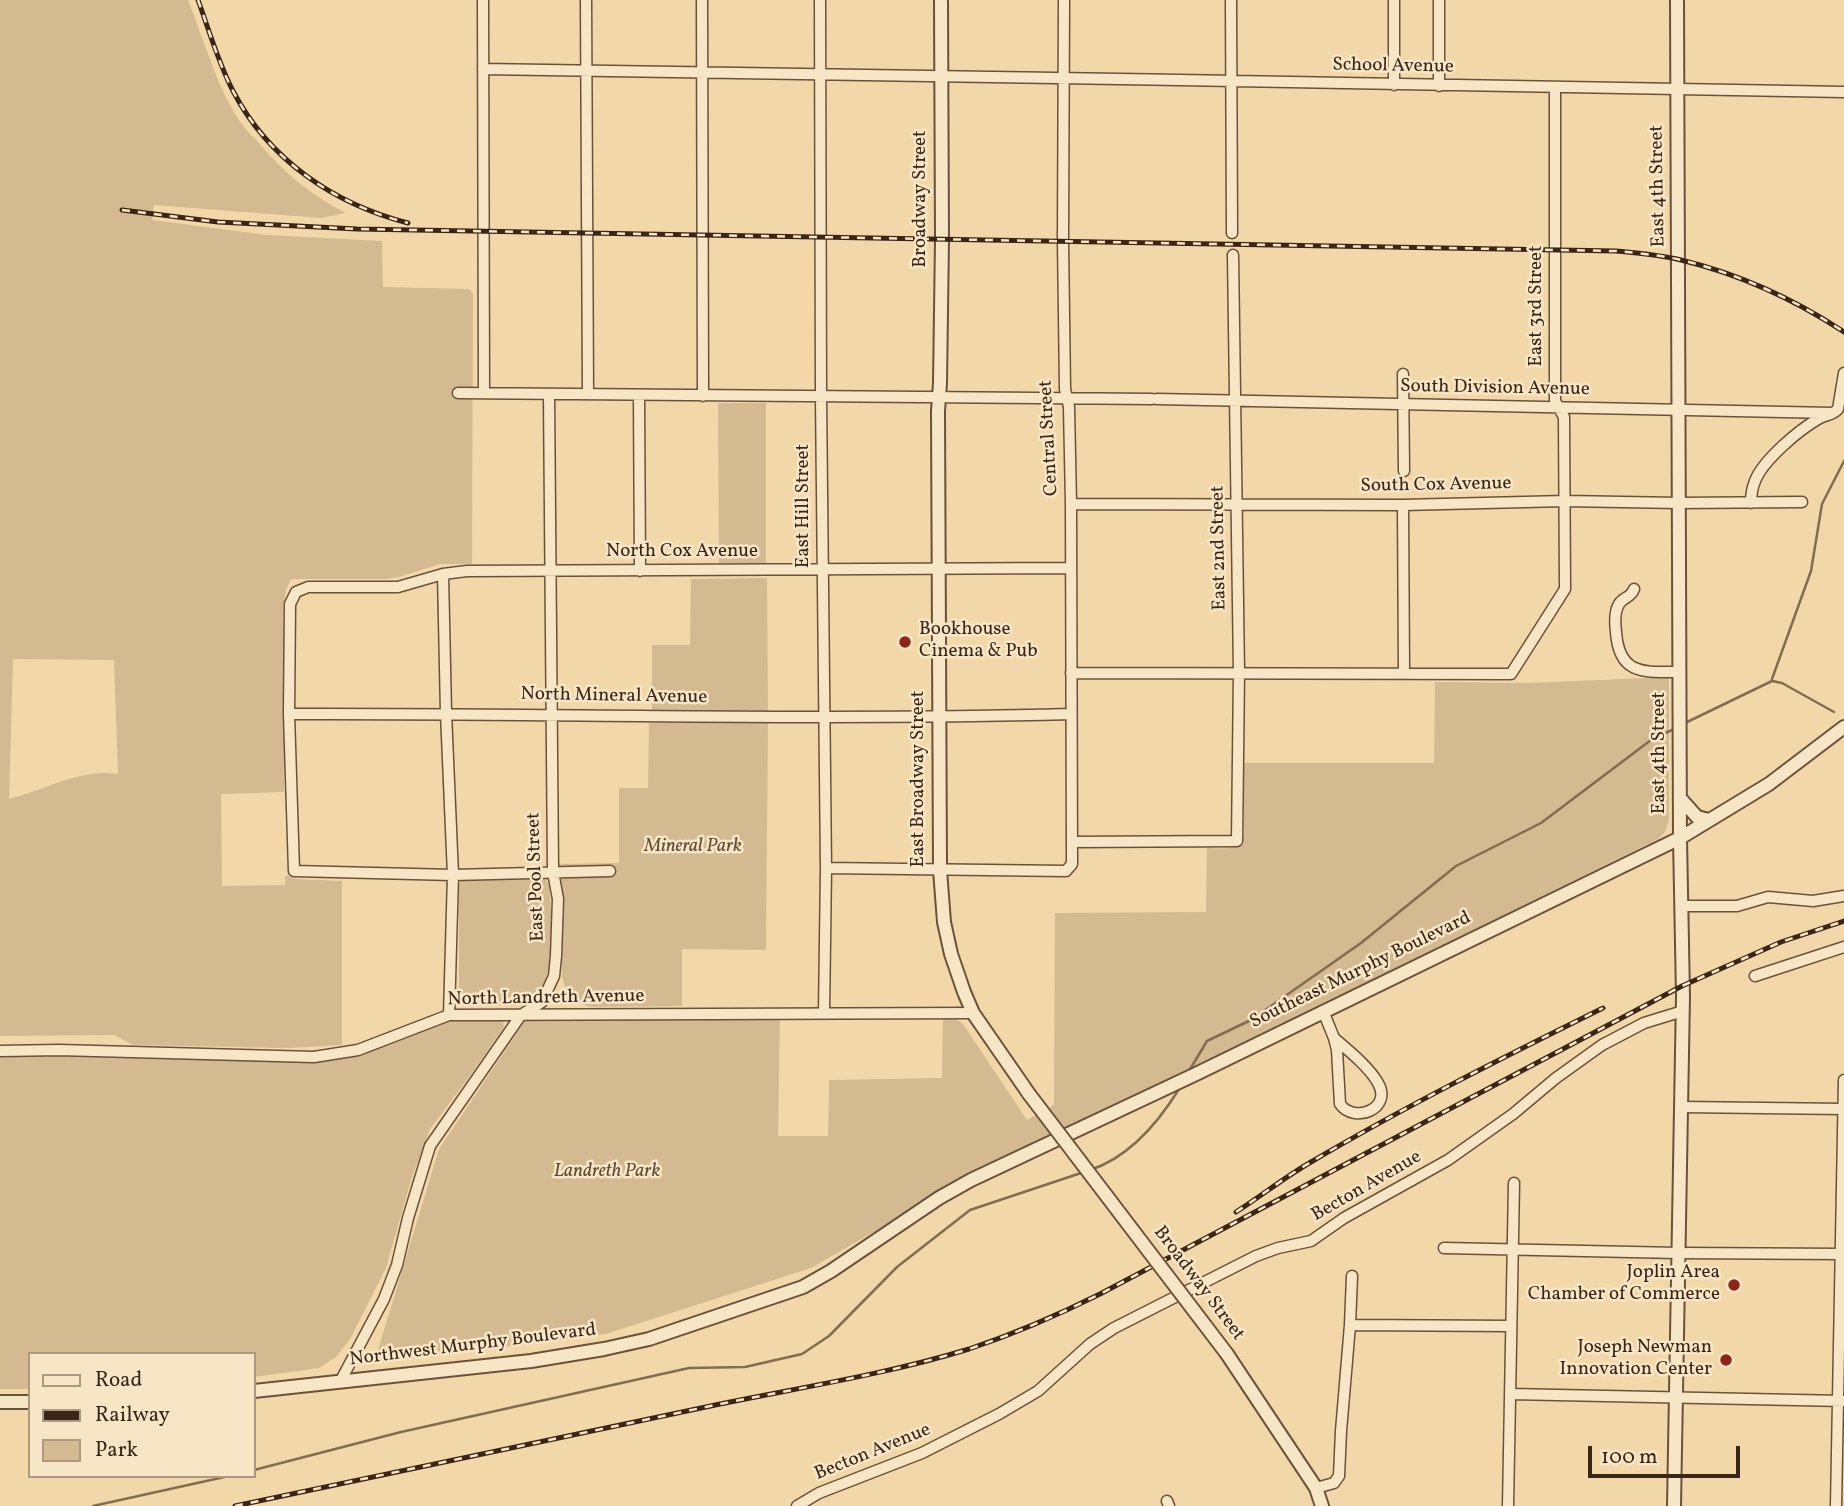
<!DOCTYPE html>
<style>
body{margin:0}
#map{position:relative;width:1844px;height:1506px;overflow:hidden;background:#f2d8a8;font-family:Vollkorn,serif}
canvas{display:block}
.legend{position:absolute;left:28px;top:1352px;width:228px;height:126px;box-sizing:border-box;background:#f7e6c6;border:2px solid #ac9980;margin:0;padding:9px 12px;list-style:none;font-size:21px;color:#3b2518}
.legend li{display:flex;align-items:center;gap:14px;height:35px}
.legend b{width:35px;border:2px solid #ac9980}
.scale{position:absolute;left:1588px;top:1446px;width:152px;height:32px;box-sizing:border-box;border:4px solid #3b2518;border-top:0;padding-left:9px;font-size:21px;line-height:24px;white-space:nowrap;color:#3b2518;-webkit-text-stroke:5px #f7e6c6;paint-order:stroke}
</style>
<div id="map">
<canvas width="1844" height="1506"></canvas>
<ul class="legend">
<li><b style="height:9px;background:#f7e6c6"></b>Road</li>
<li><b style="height:9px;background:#3b2518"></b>Railway</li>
<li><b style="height:19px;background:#d3ba90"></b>Park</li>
</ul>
<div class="scale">100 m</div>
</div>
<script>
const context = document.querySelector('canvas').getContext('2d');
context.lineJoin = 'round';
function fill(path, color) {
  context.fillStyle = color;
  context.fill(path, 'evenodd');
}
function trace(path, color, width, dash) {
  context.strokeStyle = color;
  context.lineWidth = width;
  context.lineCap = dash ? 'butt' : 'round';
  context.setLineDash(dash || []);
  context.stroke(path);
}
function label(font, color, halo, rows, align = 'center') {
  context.font = font + ' Vollkorn,serif';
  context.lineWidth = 5;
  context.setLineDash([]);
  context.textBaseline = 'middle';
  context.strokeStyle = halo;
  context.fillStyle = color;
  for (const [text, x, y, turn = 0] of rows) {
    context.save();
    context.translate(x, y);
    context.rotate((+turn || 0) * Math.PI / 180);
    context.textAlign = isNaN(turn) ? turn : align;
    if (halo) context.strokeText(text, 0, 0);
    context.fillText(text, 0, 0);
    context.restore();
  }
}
const green = new Path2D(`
 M0,0H188C204,40 217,88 241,123C246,130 253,137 259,143C283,172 312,196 346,213L321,218L154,205L152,220L267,235L382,241L383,287L469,289L473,294L472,564H440L399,577L384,579H291L286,590L283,607L284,792L221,794L222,886L285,885V875L296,879L342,881V1045L289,1048L133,1045L114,1035L0,1036ZM13,659L114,660L118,774C81,768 45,790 9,799Z
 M718,403H766V563H719Z
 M767,578L768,713L652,711V645H690L691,579Z
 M1669,677V820L1665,832L1658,839L1310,1011L1000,1159L811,1268L606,1334L374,1363L439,1149L525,1021L780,1015L778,1136H828L829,1080L942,1078L943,1016L954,1017L963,1024L1027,1120L1054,1105L1055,913L1206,912L1207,848C1222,848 1239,852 1244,835V763H1434L1435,682L1528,683Z
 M649,723H768L766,950L682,949V1006L591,1007C573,1003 565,993 562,975L561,883L558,864L619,863V788H648Z
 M541,878H545L549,885C552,917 560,995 521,1006L463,1005L459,997V886L460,882L467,879Z
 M502,1015L504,1027L472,1073L430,1129L411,1180L386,1268L350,1339L336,1357L319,1368L254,1377V1354H30V1389H0V1054L275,1055L360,1045L425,1021Z`);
const stream = new Path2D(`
 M1772,679L1811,571L1822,504L1844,461
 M1683,724L1772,681L1782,683L1834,712
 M1189,1071L1207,1041L1251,1020L1361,943L1456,866L1541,823L1651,740L1674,729
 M1090,1170C1130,1157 1158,1123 1179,1089
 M254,1470L401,1432L689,1368L745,1367L802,1354L829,1336L897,1267L970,1210L1084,1172
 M93,1506L229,1476`);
const minor = new Path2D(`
 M483,0L484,393
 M586,0L588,394
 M702,0L703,396
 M820,0L821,397L826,868L824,1013
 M1231,0L1232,233
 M1394,0V85
 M483,69C937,75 1390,84 1844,92
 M1439,86V0
 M1403,374L1404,471
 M458,393L1152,399
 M639,395L640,571
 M1157,399L1832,413
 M1751,503C1751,495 1752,488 1755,481C1763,460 1799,430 1818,419C1825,415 1833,415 1838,409L1844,373
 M1071,504L1403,505L1565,501L1679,503L1802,502
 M1403,505L1404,674
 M443,574L446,713L453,875L449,1015
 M1634,589C1631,598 1623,597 1619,604C1614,612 1615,624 1616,632C1619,676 1645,672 1680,672
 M1071,673L1511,674L1565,589L1564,417L1555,401V88
 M289,714C550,713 811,721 1071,714
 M1072,842L1237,841L1239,673L1233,255
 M826,868L1066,871L1072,864L1071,504L1069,407L1065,389L1063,241L1064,0
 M610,871L453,875L294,871L289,714L290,604L296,592L308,587H398L443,574L467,571L1071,568
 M1681,906H1737L1768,897L1813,901L1844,896
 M1755,976L1844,947
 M1323,1011L1334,1038L1337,1050L1340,1104C1354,1124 1393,1109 1378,1083C1369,1067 1348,1050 1334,1038
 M0,1051L59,1050L314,1057L358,1050L449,1015L973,1013
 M1682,1107L1844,1109
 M1444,1248L1678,1253L1844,1254
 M1350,1325L1511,1326
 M340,1382L384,1299L397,1265L408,1218L430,1146L521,1015L542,1002L554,976L556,956L558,899L553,872L549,394
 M1510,1394L1844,1401
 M1316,1488L1334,1483L1339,1476L1341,1431L1350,1325L1352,1276
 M1167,1501L1169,1506
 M797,1506L819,1493L922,1453L999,1414L1038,1391L1090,1344L1114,1328L1256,1256L1278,1248L1311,1241L1344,1218L1448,1160L1513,1114L1556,1078L1602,1045L1644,1023L1683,1011
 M1508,1506L1514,1183
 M1836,1506L1844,1080`);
const tertiary = new Path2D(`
 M941,0L942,240L940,383L938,411L940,870L944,922L951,954L964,992L973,1013L1029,1094
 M1680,798L1697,817L1709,820
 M1227,1354L1316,1488L1322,1506
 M254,1391L531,1361L604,1349L649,1339L803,1287L831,1271L939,1198L971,1180L1196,1074L1680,838L1769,784L1844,727
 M0,1402H30
 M1674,1506L1683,996L1680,838L1677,0`);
const rail = new Path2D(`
 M198,0C209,30 218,62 233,91C269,160 334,204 408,223
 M122,210L218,222L357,229L1616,251C1637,253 1660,255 1681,260C1739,274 1794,299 1844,332
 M1236,1212C1261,1196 1285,1177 1311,1162C1406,1106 1504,1057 1603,1008
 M235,1506C390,1473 546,1441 701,1408C790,1389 881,1376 969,1349C1014,1334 1058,1315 1100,1294L1682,986L1781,942L1844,921`);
const tertiaryBridge = new Path2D(`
 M1029,1094L1227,1354`);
const markers = [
 [905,642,7,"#8f2418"],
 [1734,1285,7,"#8f2418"],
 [1726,1360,7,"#8f2418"]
];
const streetNames = [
 ["School Avenue",1393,67,1],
 ["East 4th Street",1659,186,-91],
 ["Broadway Street",922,199,-90],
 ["East 3rd Street",1538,306,-90],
 ["South Division Avenue",1495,389,1],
 ["Central Street",1050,438,-93],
 ["South Cox Avenue",1436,486,-1],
 ["East Hill Street",805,506,-90],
 ["East 2nd Street",1220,548,-91],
 ["North Cox Avenue",682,553],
 ["North Mineral Avenue",614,697,1],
 ["East 4th Street",1661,753,-90],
 ["East Broadway Street",920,779,-90],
 ["East Pool Street",537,877,-92],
 ["Southeast Murphy Boulevard",1361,971,-26],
 ["North Landreth Avenue",546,999,-1],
 ["Becton Avenue",1367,1187,-30],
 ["Broadway Street",1198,1284,53],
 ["Northwest Murphy Boulevard",473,1346,-7],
 ["Becton Avenue",873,1453,-22]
];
const poiNames = [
 ["Bookhouse",919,631,"left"],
 ["Cinema & Pub",919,653,"left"],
 ["Joplin Area",1720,1274],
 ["Chamber of Commerce",1720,1296],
 ["Joseph Newman",1712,1349],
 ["Innovation Center",1712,1371]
];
const parkNames = [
 ["Mineral Park",693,848],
 ["Landreth Park",607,1173]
];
fill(green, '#d3ba90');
trace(stream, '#846c51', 2.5);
trace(minor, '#69523c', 13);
trace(tertiary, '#69523c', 16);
trace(minor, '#f7e6c6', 10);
trace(tertiary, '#f7e6c6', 12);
trace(rail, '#3b2518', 5);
trace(rail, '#f7e6c6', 2.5, [8]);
trace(tertiaryBridge, '#69523c', 16, []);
trace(tertiaryBridge, '#f7e6c6', 12);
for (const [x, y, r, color] of markers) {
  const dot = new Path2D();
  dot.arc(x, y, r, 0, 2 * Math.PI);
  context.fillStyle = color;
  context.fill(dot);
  trace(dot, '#f7e6c6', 2.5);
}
label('19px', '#3b2518', '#f7e6c6', streetNames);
label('19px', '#3b2518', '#f7e6c6', poiNames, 'right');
label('italic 19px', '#614a36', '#f7e6c6', parkNames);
</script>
